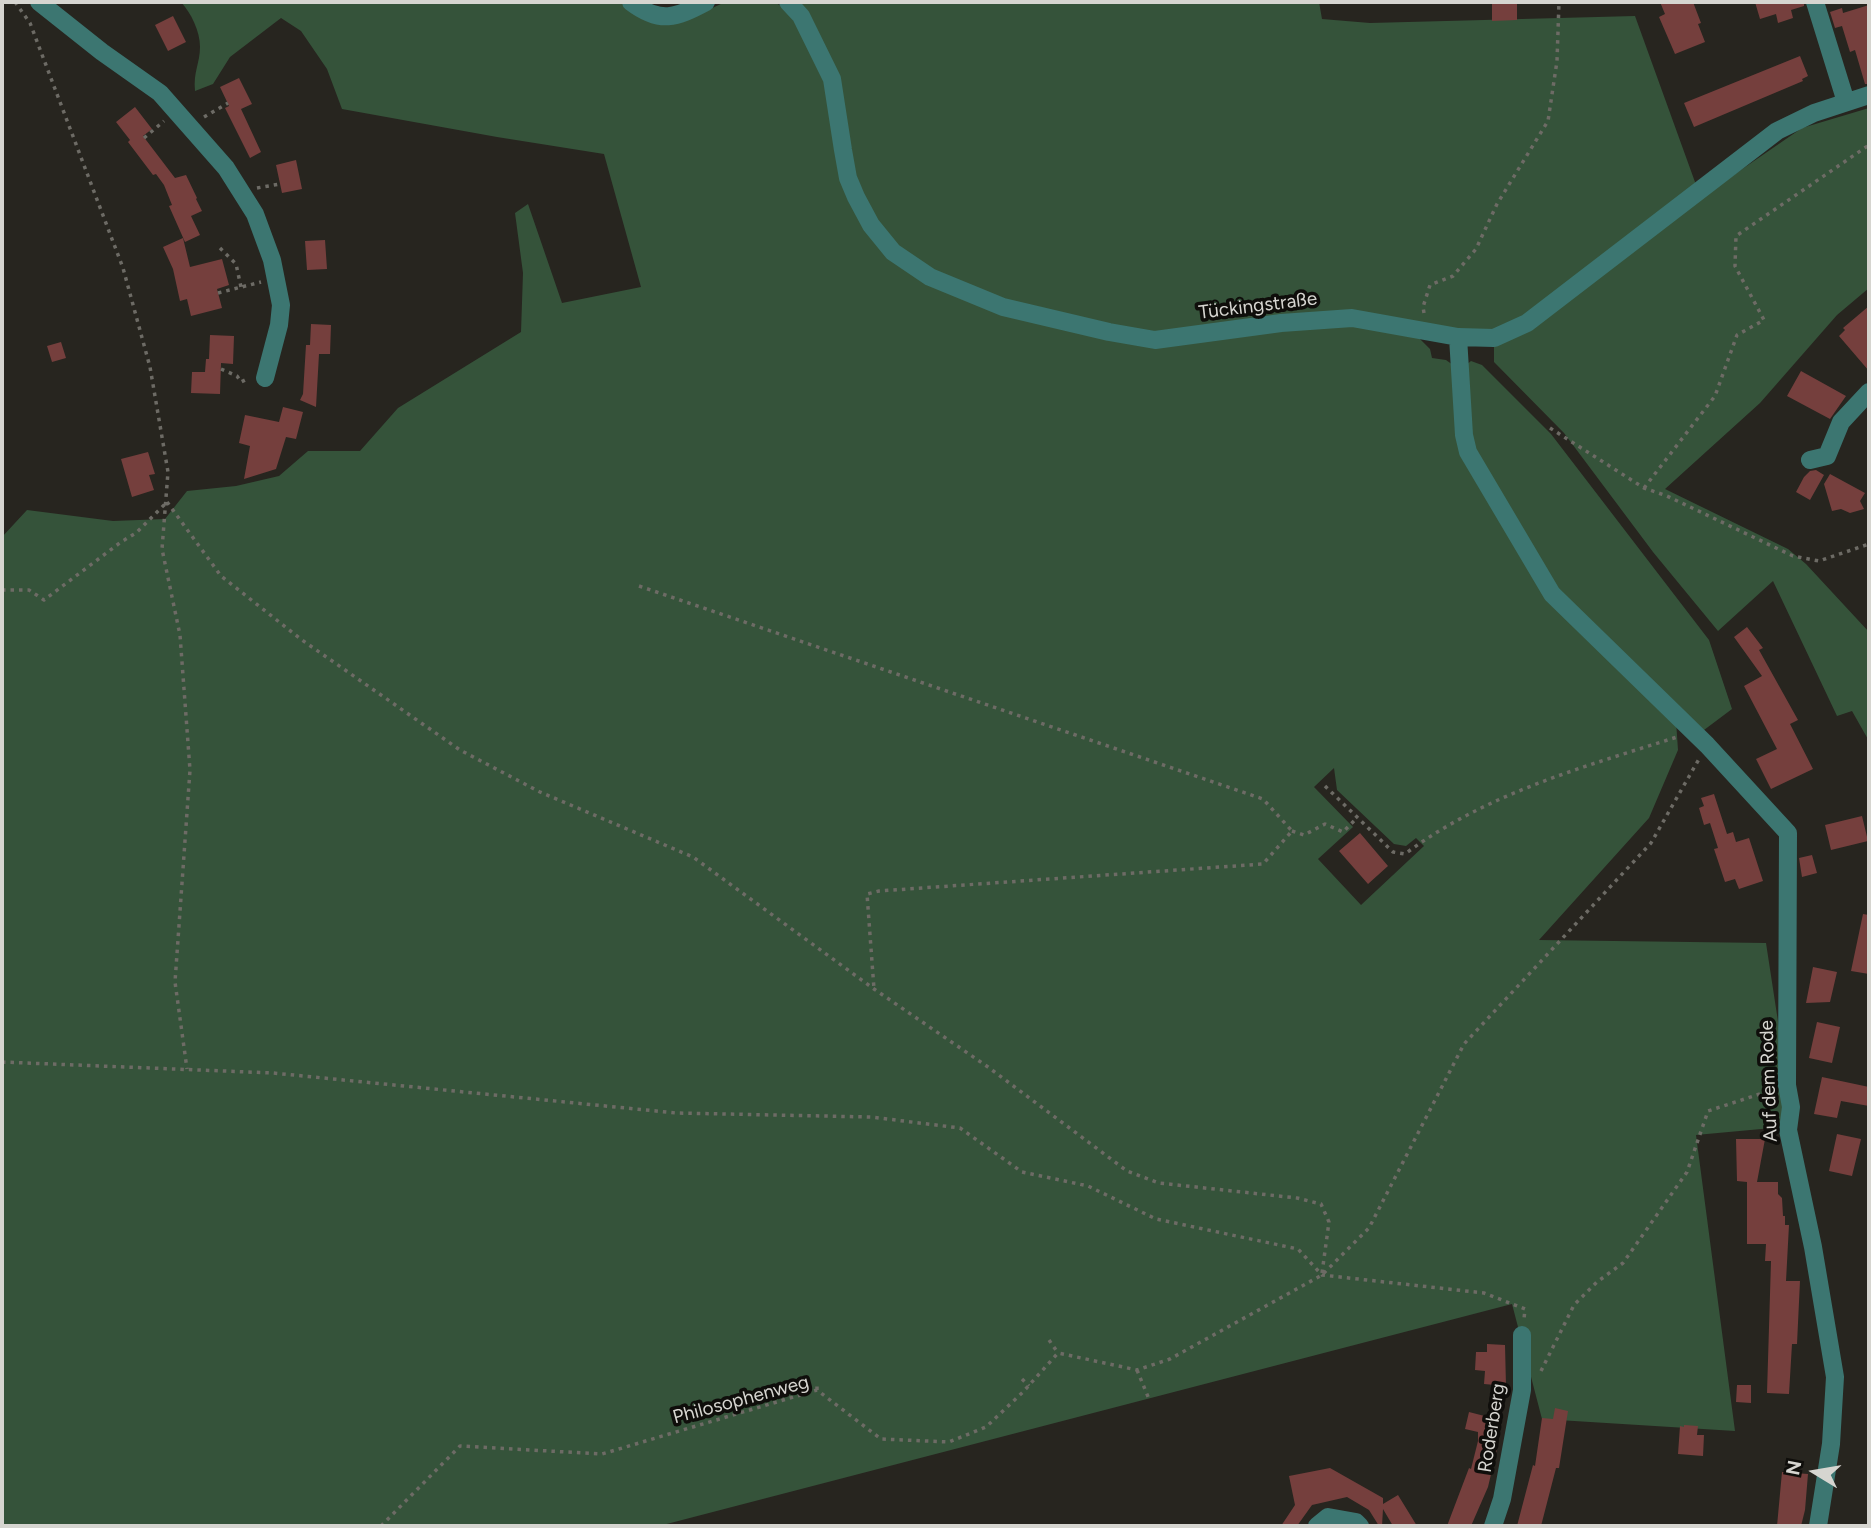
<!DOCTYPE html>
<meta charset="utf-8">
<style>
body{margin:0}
#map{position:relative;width:1871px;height:1528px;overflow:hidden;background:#27251f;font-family:Figtree,sans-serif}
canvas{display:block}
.frame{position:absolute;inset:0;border:4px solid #d6d5d0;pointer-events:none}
.north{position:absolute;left:1780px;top:1437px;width:70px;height:70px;-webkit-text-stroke:5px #0f0e0b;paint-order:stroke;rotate:281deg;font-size:19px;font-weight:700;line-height:28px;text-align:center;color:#d6d5d0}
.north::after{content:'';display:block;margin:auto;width:24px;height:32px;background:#d6d5d0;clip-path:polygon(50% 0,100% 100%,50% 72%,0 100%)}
</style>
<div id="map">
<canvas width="1871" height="1528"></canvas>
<div class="frame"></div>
<div class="north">N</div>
</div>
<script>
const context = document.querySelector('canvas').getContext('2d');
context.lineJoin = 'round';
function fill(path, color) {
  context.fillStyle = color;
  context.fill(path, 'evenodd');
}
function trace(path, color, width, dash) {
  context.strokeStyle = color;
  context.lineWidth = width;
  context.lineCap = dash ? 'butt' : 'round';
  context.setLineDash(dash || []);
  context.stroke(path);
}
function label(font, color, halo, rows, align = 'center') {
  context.font = font + ' Figtree,sans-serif';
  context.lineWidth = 7;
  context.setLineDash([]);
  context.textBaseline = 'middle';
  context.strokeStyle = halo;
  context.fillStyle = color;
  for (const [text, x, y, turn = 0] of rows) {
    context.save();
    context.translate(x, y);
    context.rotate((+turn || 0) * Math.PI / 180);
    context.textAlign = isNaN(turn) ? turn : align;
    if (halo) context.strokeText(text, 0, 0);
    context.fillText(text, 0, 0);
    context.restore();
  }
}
const green = new Path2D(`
 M181,2H620L643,17L685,21L725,2H775L785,9L800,29L836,100L788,2H1319L1322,19L1370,23L1635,16L1695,182L1703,196L1802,128L1869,108V288L1837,315L1760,403L1665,489L1788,549L1806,564L1869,632V741L1852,711L1837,716L1773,581L1718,631L1653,552L1564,433L1494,362V338H1419L1430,349L1432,358L1446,360L1453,365L1458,438L1549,600L1676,721L1678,750L1649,818L1539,940L1766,943L1794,1126L1696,1135L1735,1431L1542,1419L1512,1304L659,1526H2V537L27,510L113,521L165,519L187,491L236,486L279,476L308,451H360L398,408L521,332L523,273L515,213L528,204L562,303L641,287L604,154L497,137L342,109L327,69L301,31L281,18L230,57L213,84L195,91C193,72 200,63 200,47C200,31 191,13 181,2ZM1334,768L1337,790L1394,844L1406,846L1416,838L1424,846L1361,905L1318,859L1353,827L1314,787Z
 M1471,361L1482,365L1551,434L1709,640L1732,709L1704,730L1563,596L1473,452L1466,365Z`);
const building = new Path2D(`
 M1492,2H1517V20L1492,21Z
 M1660,2H1693L1701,23L1698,24L1705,42L1675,54L1659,17L1665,14Z
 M1755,2H1804V6L1791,10L1793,18L1778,23L1776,14L1760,19Z
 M1869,5V84H1865L1855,50L1850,52L1842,26L1835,28L1830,12L1842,8L1843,13Z
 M173,16L186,42L168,51L155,25Z
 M1800,56L1808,76L1802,79L1803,81L1694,127L1684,103Z
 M239,78L252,104L241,109L261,152L250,158L225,108L229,106L220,87Z
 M135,107L152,129L143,136L175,178L186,175L197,198L196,199L202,211L191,216L200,235L185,242L169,206L172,205L164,185L156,174L153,175L128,142L130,140L116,122Z
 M296,160L302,189L282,193L276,165Z
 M183,238L190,267L222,259L229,285L217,289L222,308L191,316L187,299L180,301L173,269L163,247Z
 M325,240L327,269L307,270L305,241Z
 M1869,306V371L1839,336L1845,330L1843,328Z
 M311,324L331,325L330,354H319L316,407L300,400L303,394L306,345H310Z
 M210,335L234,336L233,364L221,363L220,394L191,393L192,372H205L206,359H209Z
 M61,342L66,358L52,362L47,346Z
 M1801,371L1846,396L1830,419L1787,396Z
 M283,407L303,412L296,439L286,437L276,469L244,479L250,446L239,443L245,415L279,422Z
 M148,452L155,474L149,475L154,490L132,497L121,459Z
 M1816,470L1824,475L1810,500L1796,492L1804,477L1810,471Z
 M1830,474L1865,493L1860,501L1864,509L1850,513L1841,509L1832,511L1824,484Z
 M1747,627L1763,648L1759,650L1798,720L1790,724L1813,769L1771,789L1756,759L1777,749L1744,686L1762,676L1734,637Z
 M1714,794L1727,834L1733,832L1736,842L1749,838L1763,881L1739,889L1735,879L1725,882L1714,849L1718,848L1710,823L1704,825L1699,808L1704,806L1701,798Z
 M1862,816L1868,841L1831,850L1825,825Z
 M1360,833L1388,866L1368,884L1339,851Z
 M1812,855L1817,873L1802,877L1799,858Z
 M1863,914L1869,915V974L1851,971Z
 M1813,967L1837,972L1830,1002L1806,1003Z
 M1817,1022L1840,1027L1832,1063L1809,1058Z
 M1822,1077L1869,1087V1106L1841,1101L1837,1118L1814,1114Z
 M1837,1134L1861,1139L1852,1176L1829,1171Z
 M1736,1139H1765L1757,1182H1778V1194L1782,1198L1783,1216H1785V1225H1789L1786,1281H1800L1797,1344H1792L1789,1394L1767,1393L1771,1261H1765L1766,1244H1747V1182L1737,1181Z
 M1487,1344L1505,1345L1506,1386L1484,1384L1485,1371L1475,1370L1476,1352H1487Z
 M1737,1385H1751V1403L1736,1402Z
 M1555,1408L1568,1411L1559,1468H1556L1541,1526H1517L1533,1465L1535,1466L1542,1418L1553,1419Z
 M1469,1412L1500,1420L1493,1448L1497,1449L1488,1487L1471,1526H1447L1469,1468L1471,1469L1478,1441V1432L1465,1429Z
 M1684,1425L1698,1426L1697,1435H1704L1703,1456L1678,1454L1680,1426L1684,1427Z
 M1330,1468L1383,1498V1504L1398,1495L1417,1526H1393L1383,1509L1382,1526H1379L1369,1510L1347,1497L1312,1505L1297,1526H1281L1295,1505L1289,1476Z
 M1782,1472L1808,1474L1805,1510L1801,1526H1777Z`);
const path = new Path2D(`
 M15,2L30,23L123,268L150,367L168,472L162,549L180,635L190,770L175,982L187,1069
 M204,117L228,103
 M144,138L164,121
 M257,188L280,184
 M220,248L236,264L241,287
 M218,293L261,282
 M1424,313L1423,307L1430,285L1453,276L1476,249L1497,204L1548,121L1557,61L1559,2
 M221,369L237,376L241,382L247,379
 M1550,428L1644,488L1667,496L1793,556L1819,561L1869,544
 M1644,488L1715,396L1737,335L1764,320L1735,266L1736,236L1869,145
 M167,502L221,576L302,640L460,750L540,792L693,857L874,989L988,1067L1127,1171L1159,1183L1297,1198L1321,1204L1329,1222L1322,1273
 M639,586L1263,799L1292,831L1263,864L879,891L867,894L874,989
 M2,590H29L44,600L121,542L136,533L165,504
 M1325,786L1393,852L1405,854C1485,794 1583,767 1677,737
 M1292,831L1304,835L1325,824L1343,832L1356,819
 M2,1062L273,1073L676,1113L871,1117L960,1128L1022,1172L1088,1186L1156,1219L1298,1249L1322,1275L1484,1293L1525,1309L1524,1319
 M1049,1340L1058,1353
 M1137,1370L1149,1399
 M1541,1371L1574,1305L1597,1282L1623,1263L1687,1172L1708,1111L1772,1090
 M1022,1379L1029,1386
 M817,1390V1383
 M381,1526L460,1446L602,1454L817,1390L881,1439L949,1442L986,1427L1023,1392L1058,1353L1137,1370L1170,1359L1322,1275L1369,1228L1464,1044L1651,843L1699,759`);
const minor = new Path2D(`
 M39,2L102,52L160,93L226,168L255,214L272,260L281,305L279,325L265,378
 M631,2C660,24 676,18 706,2
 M788,2L801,16L832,79L843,150L848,178L856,197L871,225L893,252L930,277L1003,307L1109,332L1155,340L1281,323L1352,318L1458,337L1494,338L1527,323L1777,131L1814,113L1869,95
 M1815,2L1846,102
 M1458,337L1464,435L1468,452L1552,594L1707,745L1788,833L1787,1085L1791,1107L1788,1130L1813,1247L1835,1377L1831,1444L1818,1526
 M1810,460L1827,456L1841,422L1869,392
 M1317,1526L1328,1517L1356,1522L1360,1526
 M1493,1526L1502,1499L1522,1390V1335`);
const streetNames = [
 ["Tückingstraße",1258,306,-7],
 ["Auf dem Rode",1769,1081,-92],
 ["Philosophenweg",741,1400,-15],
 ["Roderberg",1492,1428,-81]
];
fill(green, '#35533a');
fill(building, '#753f3d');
trace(path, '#6d6b65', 3.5, [3.5, 5]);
trace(minor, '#3c7671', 18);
label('19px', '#d6d5d0', '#0f0e0b', streetNames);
</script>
